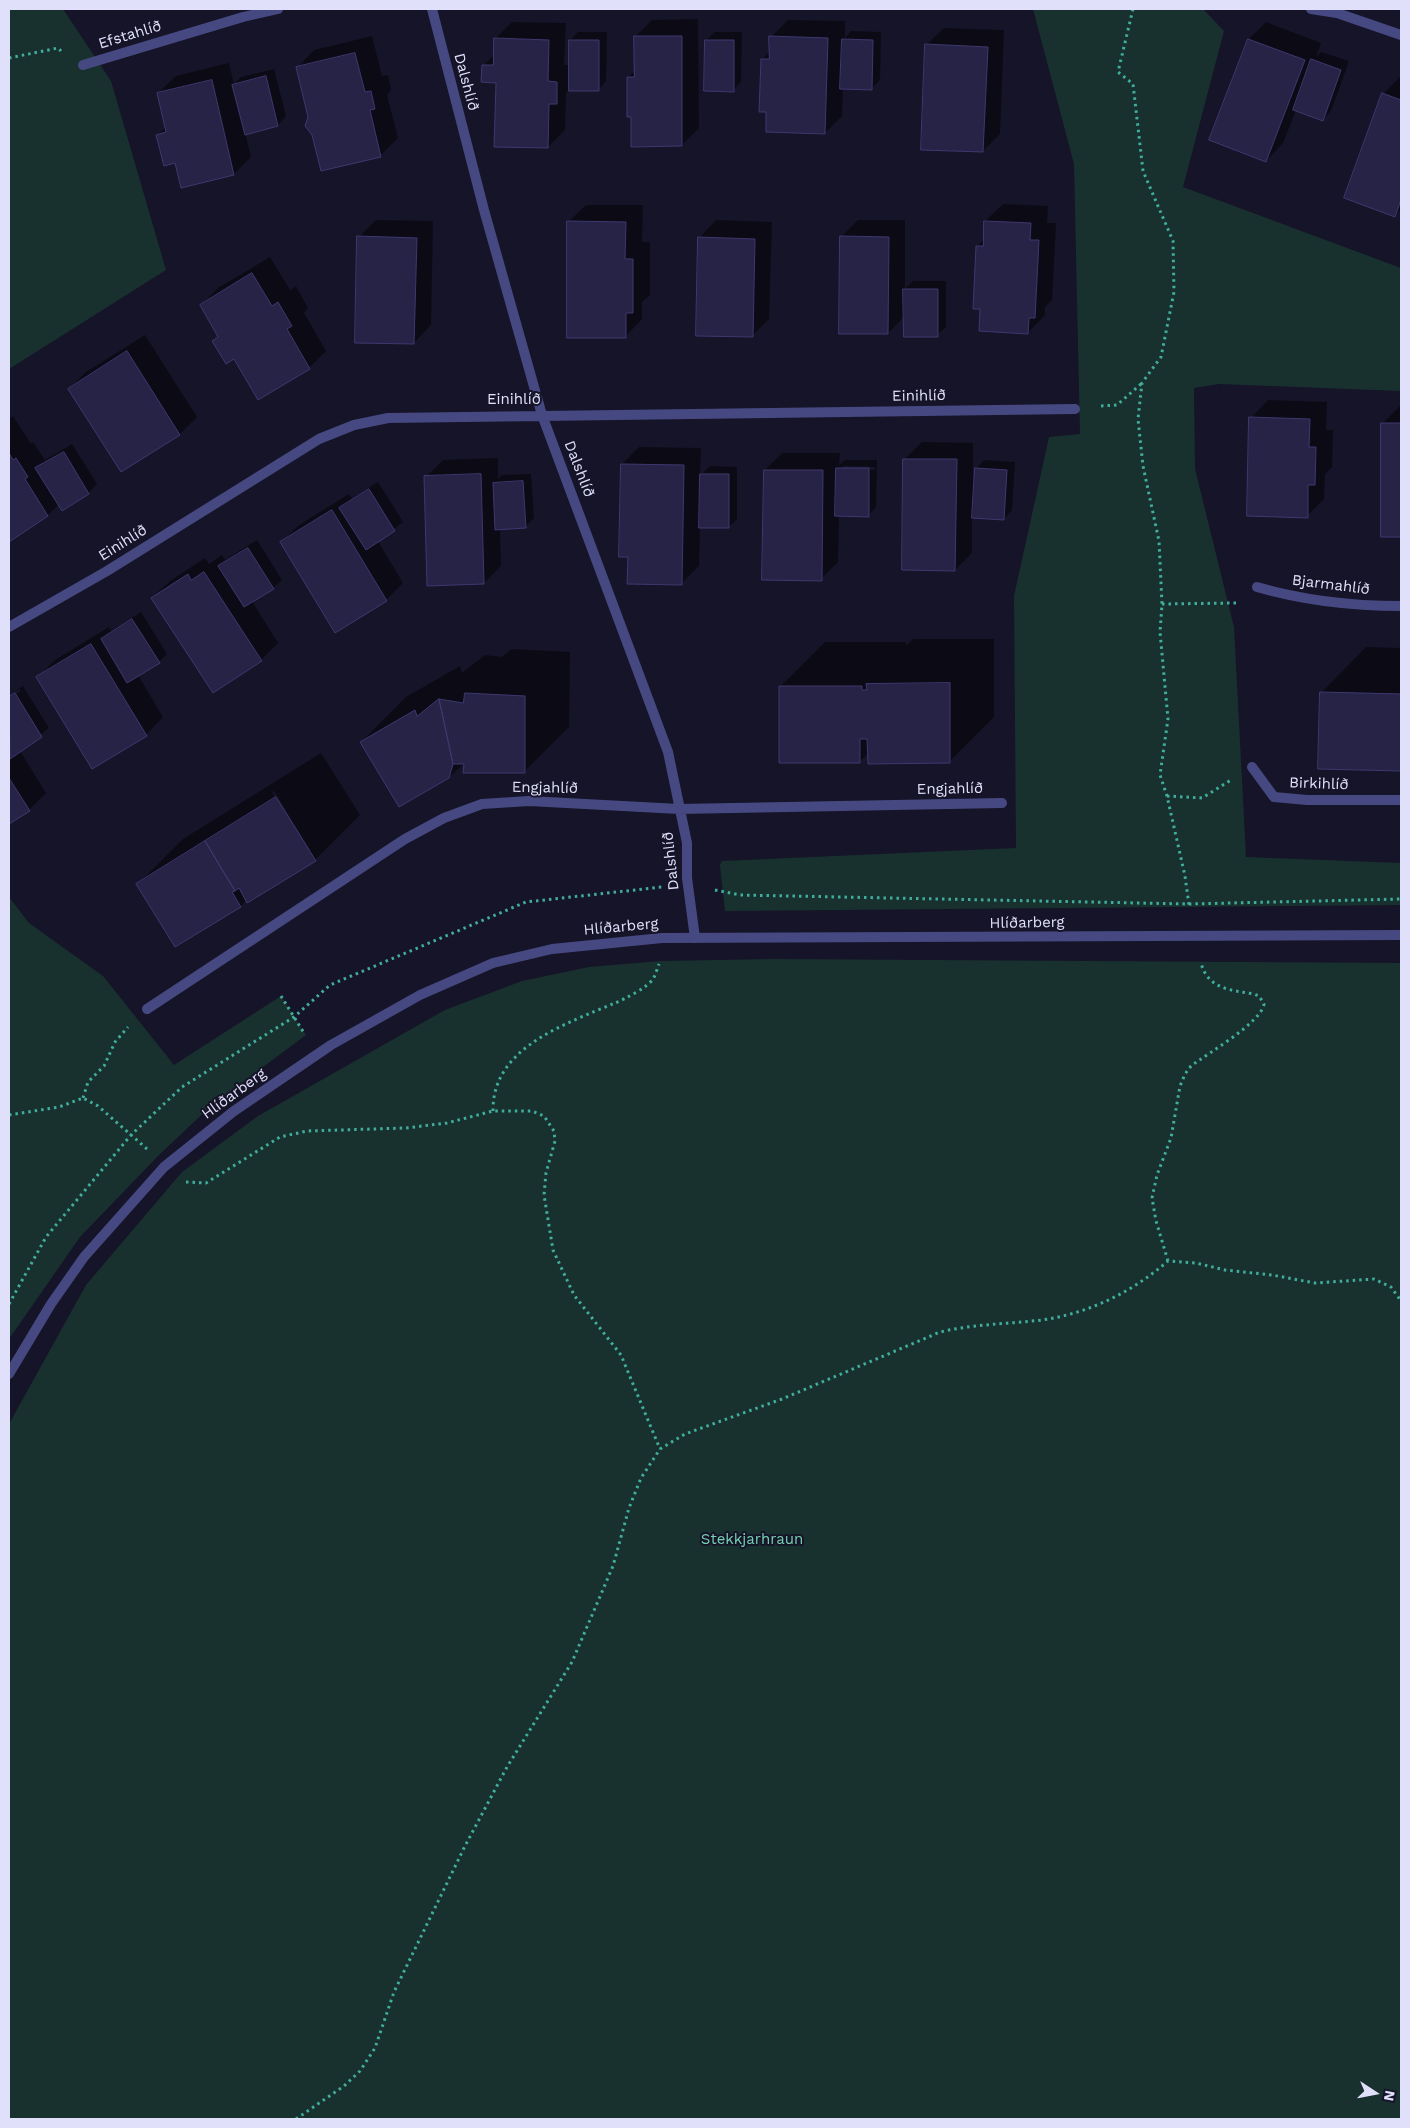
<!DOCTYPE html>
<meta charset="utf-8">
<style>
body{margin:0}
#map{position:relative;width:1410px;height:2128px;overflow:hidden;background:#161428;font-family:"Work Sans",sans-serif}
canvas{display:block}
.frame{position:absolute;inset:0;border:10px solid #e0e0fb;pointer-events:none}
.north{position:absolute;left:1350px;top:2068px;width:50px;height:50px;-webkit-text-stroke:4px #161428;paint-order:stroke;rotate:101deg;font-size:14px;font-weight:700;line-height:20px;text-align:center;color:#e0e0fb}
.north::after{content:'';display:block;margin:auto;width:18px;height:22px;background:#e0e0fb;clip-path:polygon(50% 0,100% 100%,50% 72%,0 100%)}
</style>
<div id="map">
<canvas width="1410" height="2128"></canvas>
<div class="frame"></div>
<div class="north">N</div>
</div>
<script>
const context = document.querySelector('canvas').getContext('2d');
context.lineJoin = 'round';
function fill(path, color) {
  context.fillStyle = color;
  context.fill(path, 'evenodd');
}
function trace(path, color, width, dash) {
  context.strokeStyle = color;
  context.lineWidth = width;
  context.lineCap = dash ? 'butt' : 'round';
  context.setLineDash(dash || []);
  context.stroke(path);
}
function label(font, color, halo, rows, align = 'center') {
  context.font = font + ' "Work Sans",sans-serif';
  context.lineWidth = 4;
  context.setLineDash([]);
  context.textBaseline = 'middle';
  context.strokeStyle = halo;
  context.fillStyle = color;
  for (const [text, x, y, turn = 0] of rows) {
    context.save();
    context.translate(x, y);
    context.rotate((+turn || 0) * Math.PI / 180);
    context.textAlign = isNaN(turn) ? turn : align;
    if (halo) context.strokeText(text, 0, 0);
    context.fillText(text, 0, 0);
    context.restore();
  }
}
const green = new Path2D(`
 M9,9H63L111,81L166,270L9,369Z
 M1033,9H1203L1224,31L1183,187L1401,268V391L1219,384L1194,388L1195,469L1234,627L1246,857L1401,863V905L725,911L720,865L722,861L1016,848L1014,596L1049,437L1080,434L1074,164Z
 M9,897L29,923L103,976L174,1065L281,996L306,1035L212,1105L159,1155L80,1237L9,1339Z
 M773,959L1401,963V2119H9V1424L86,1285L182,1172L258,1116L445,1010L522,981L589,967L661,961Z`);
const shadow = new Path2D(`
 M698,19L699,128L682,145L628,77L635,71V37L652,20Z
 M788,20L845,21V38L851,31L881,32L880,80L871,89L843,88L842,116L825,133L767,111L762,60L770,51L771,37Z
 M512,22L566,23L564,65H570V40L578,32H607L606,81L598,90H569L566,93L565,130L548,147L483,66L495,54V39Z
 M1266,22L1321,43L1316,57L1321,52L1349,61L1331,111L1323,120L1296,110L1283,143L1266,161L1249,39Z
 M944,28L1004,30L1000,134L983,151L926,45Z
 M715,32H742L741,82L733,90L706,40Z
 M372,36L382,76L388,75L391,90L387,95L398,138L380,156L314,134L297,68L314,50Z
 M229,63L234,84L241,77L274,69L286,116L278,125L245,133L251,157L234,174L176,162L158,135L166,127L158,93L176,76Z
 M1400,77L1401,209L1395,215L1383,94Z
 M1003,204L1048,206L1047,223H1056L1052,300L1045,307V315L1028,333L977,246L985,239V221Z
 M586,205H643L642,242H650V295L642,302V319L625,337L568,222Z
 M376,220L433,221L431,325L414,343L359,237Z
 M716,220L772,222L769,319L752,336L699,238Z
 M858,220H905V289L913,281H946V327L937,335L905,316L888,333L841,237Z
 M270,257L290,290L296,286L308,308L304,313L326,351L309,368L234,357L214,341L219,336L201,305L218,288Z
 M145,335L197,417L180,434L121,471L69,389L86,372Z
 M1268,400L1327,402L1326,430H1333L1332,467L1325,474L1324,499L1307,516L1251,418Z
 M1400,406L1401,536H1382L1383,423Z
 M13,416L31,444L33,442L45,460L72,444L97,484L88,493L62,509L59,504L48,515L9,540V419Z
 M922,442L973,443V482L975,483L976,469L984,460L1015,462L1012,510L1004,519L972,517V553L955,570L905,459Z
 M639,447L701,448L700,476L710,466L737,467V519L729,527H700L699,566L682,583L622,464Z
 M782,453H840L839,465L845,460H877L876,507L868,516L839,515L838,562L821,579L765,470ZM843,466L875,467V470L843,469Z
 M498,458V479L502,475L531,474L534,518L525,527L500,528L501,566L484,583L426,477L443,460Z
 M378,482L403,522L378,541L403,583L386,600L281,542L299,525L349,494L352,498Z
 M257,540L282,580L273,588L252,601L278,643L261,660L213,691L152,598L170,581L205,558L209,564L222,555L225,560Z
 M141,612L167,654L159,662L138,675L163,717L146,735L92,767L38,677L55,660L109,627L111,631Z
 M913,639H994V717L949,762L869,753L859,762L780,687L825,642H906V646Z
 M1366,647L1401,648V770L1319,768L1322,692Z
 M511,649L570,652L569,727L524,772L466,762L449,777L361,742L406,697L460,666L462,673L485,655L502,657Z
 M23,686L49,728L20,751L46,793L29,810L9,823V698L21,691L19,689L9,695Z
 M321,753L360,815L315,860L247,899L241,906L176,946L138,884L183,839ZM274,791L310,850H307L272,792Z`);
const building = new Path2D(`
 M634,36H682V146L631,147V117H627V77H634Z
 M769,36L828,38L825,134L766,132V112H759L761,59H769Z
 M494,38L549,40L548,81L557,82V104H549L548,148L494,147L496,83L481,82L482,65H493Z
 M842,39L873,40L872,90L840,89Z
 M1248,39L1305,60L1266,162L1209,140Z
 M569,40H599V91H569Z
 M705,40H734V92L704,91Z
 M925,44L988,47L983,152L921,150Z
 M355,53L365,92L371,91L375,109L370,110L381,157L321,171L312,135L305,126L308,117L296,67Z
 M1311,59L1341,70L1323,121L1293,110Z
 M266,76L278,126L245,135L232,85Z
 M212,80L234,175L181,188L175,163L164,166L156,135L166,132L157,93Z
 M1382,93L1401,100V200L1395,217L1344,198Z
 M567,221L626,222L625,259H633V313H626V338H567Z
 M984,221L1031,223L1030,240H1039L1035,318H1029L1028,334L979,331L980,309H973L976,246H983Z
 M357,236L417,238L414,344L355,343Z
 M840,236L889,237L888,334H839Z
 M698,237L755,239L753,337L696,336Z
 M252,273L272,306L278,302L292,326L287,329L310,369L258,400L234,359L226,364L212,341L218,337L200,305Z
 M903,289H938V337H904Z
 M127,351L180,435L121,472L68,389Z
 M1249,417L1310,419L1309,447H1316L1315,485H1308V518L1247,516Z
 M1381,423H1401V537H1381Z
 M64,452L89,494L62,511L35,468Z
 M9,453L13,460L16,458L28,477L25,479L48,516L9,542Z
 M903,459H957L955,571L902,570Z
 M621,464L684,465L682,585L627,584L628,557H619Z
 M836,468H869V517L835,516Z
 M975,468L1007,470L1004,520L972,518Z
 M764,470H823L822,581L762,580Z
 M481,474L484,584L427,586L424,476Z
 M700,474H729V528H699Z
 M523,481L526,528L495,530L493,483Z
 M369,489L395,531L366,550L339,508Z
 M332,510L387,601L335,633L280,542Z
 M248,548L274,589L244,607L218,566Z
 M204,572L262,661L213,693L151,598L188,574L191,580Z
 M132,619L160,663L127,683L101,639Z
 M91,644L147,736L92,769L36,677Z
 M950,683V763L868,764L867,739H860V763H779V686H862V690H867L866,684Z
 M1320,692L1401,694V771L1318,769Z
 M15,693L42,737L10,759L9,697Z
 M465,693L525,696V773H463L464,764H453L439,699L463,703Z
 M439,699L453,764L449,778L399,807L360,742L415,710L417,716Z
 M9,778L30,811L9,824Z
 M276,797L316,861L247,903L239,888L235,891L205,841Z
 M205,841L235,891L232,892L241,907L175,947L136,884Z`);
const path = new Path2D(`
 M1133,9L1118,72L1133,84L1143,171L1173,241L1174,292L1161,357L1142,383L1138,419L1143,466L1159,541L1162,604L1160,632L1168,719L1160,775L1167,796L1185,876L1189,905
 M9,58L58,48L61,51
 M1101,406L1117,405L1141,384
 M1162,604L1236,603
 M1167,796L1202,798L1231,780
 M715,890L740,895L1189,904L1401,899
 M281,996L304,1033
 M83,1098L88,1082L104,1066L115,1042L128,1027
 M493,1111C492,1047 566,1024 615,1003C625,999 648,987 653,979C656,974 657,969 659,964
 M9,1115L59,1107L83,1098L98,1106L147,1149
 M186,1182L206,1183L280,1137L307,1131L406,1128L447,1123L493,1111H532L544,1116L554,1131L555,1141L546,1173L544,1195L553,1250L574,1295L621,1355L660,1449
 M1168,1261L1156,1221L1152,1198L1157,1175L1171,1138L1180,1086L1185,1074L1191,1066C1208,1053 1261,1023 1264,1004L1259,996L1254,994C1230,990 1208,989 1201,963
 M9,1304L46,1237L131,1135L182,1087L294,1017L330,985L526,902L662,887
 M296,2119L344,2086L360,2071L375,2048L394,1992L465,1846L507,1767L572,1662L613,1566L629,1508L641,1478L660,1449L685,1434L782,1399L940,1332C974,1324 1008,1324 1042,1320C1090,1313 1132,1292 1168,1261L1196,1263L1225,1270L1272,1275L1315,1283L1374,1279L1391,1287L1401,1301`);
const minor = new Path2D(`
 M432,9L484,210L542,415L668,752L687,843V878L695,938
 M1311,9L1337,13L1401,35
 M83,65L243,17L278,9
 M1257,587C1305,601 1352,606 1401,606
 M9,627L107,571L319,439L354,425L388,418L1075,409
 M1252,767L1274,797L1307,800H1401
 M147,1009L405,839L444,818L482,804L529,801L679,809L1002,803`);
const tertiary = new Path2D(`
 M9,1374L51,1304L84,1257L164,1167L234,1111L331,1045L420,995L493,963L552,949L662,938L1401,935`);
const streetNames = [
 ["Efstahlíð",130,35,-17],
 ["Dalshlíð",466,82,75],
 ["Einihlíð",919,396,-1],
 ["Einihlíð",514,400],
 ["Dalshlíð",579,469,69],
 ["Einihlíð",123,543,-32],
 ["Bjarmahlíð",1331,585,7],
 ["Birkihlíð",1319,784,2],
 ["Engjahlíð",545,788,1],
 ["Engjahlíð",950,789,-1],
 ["Dalshlíð",671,861,-96],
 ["Hlíðarberg",1027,923,-1],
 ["Hlíðarberg",621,927,-5],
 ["Hlíðarberg",234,1094,-36]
];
const parkNames = [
 ["Stekkjarhraun",752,1540]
];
fill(green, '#18312e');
fill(shadow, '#0007');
fill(building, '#272347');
trace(building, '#3e386f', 1);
trace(path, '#41ad9d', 3, [2.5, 4]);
trace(minor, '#464981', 10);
trace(tertiary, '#464981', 10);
label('15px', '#e0e0fb', '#161428', streetNames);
label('15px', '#74d2b2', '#161428', parkNames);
</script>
